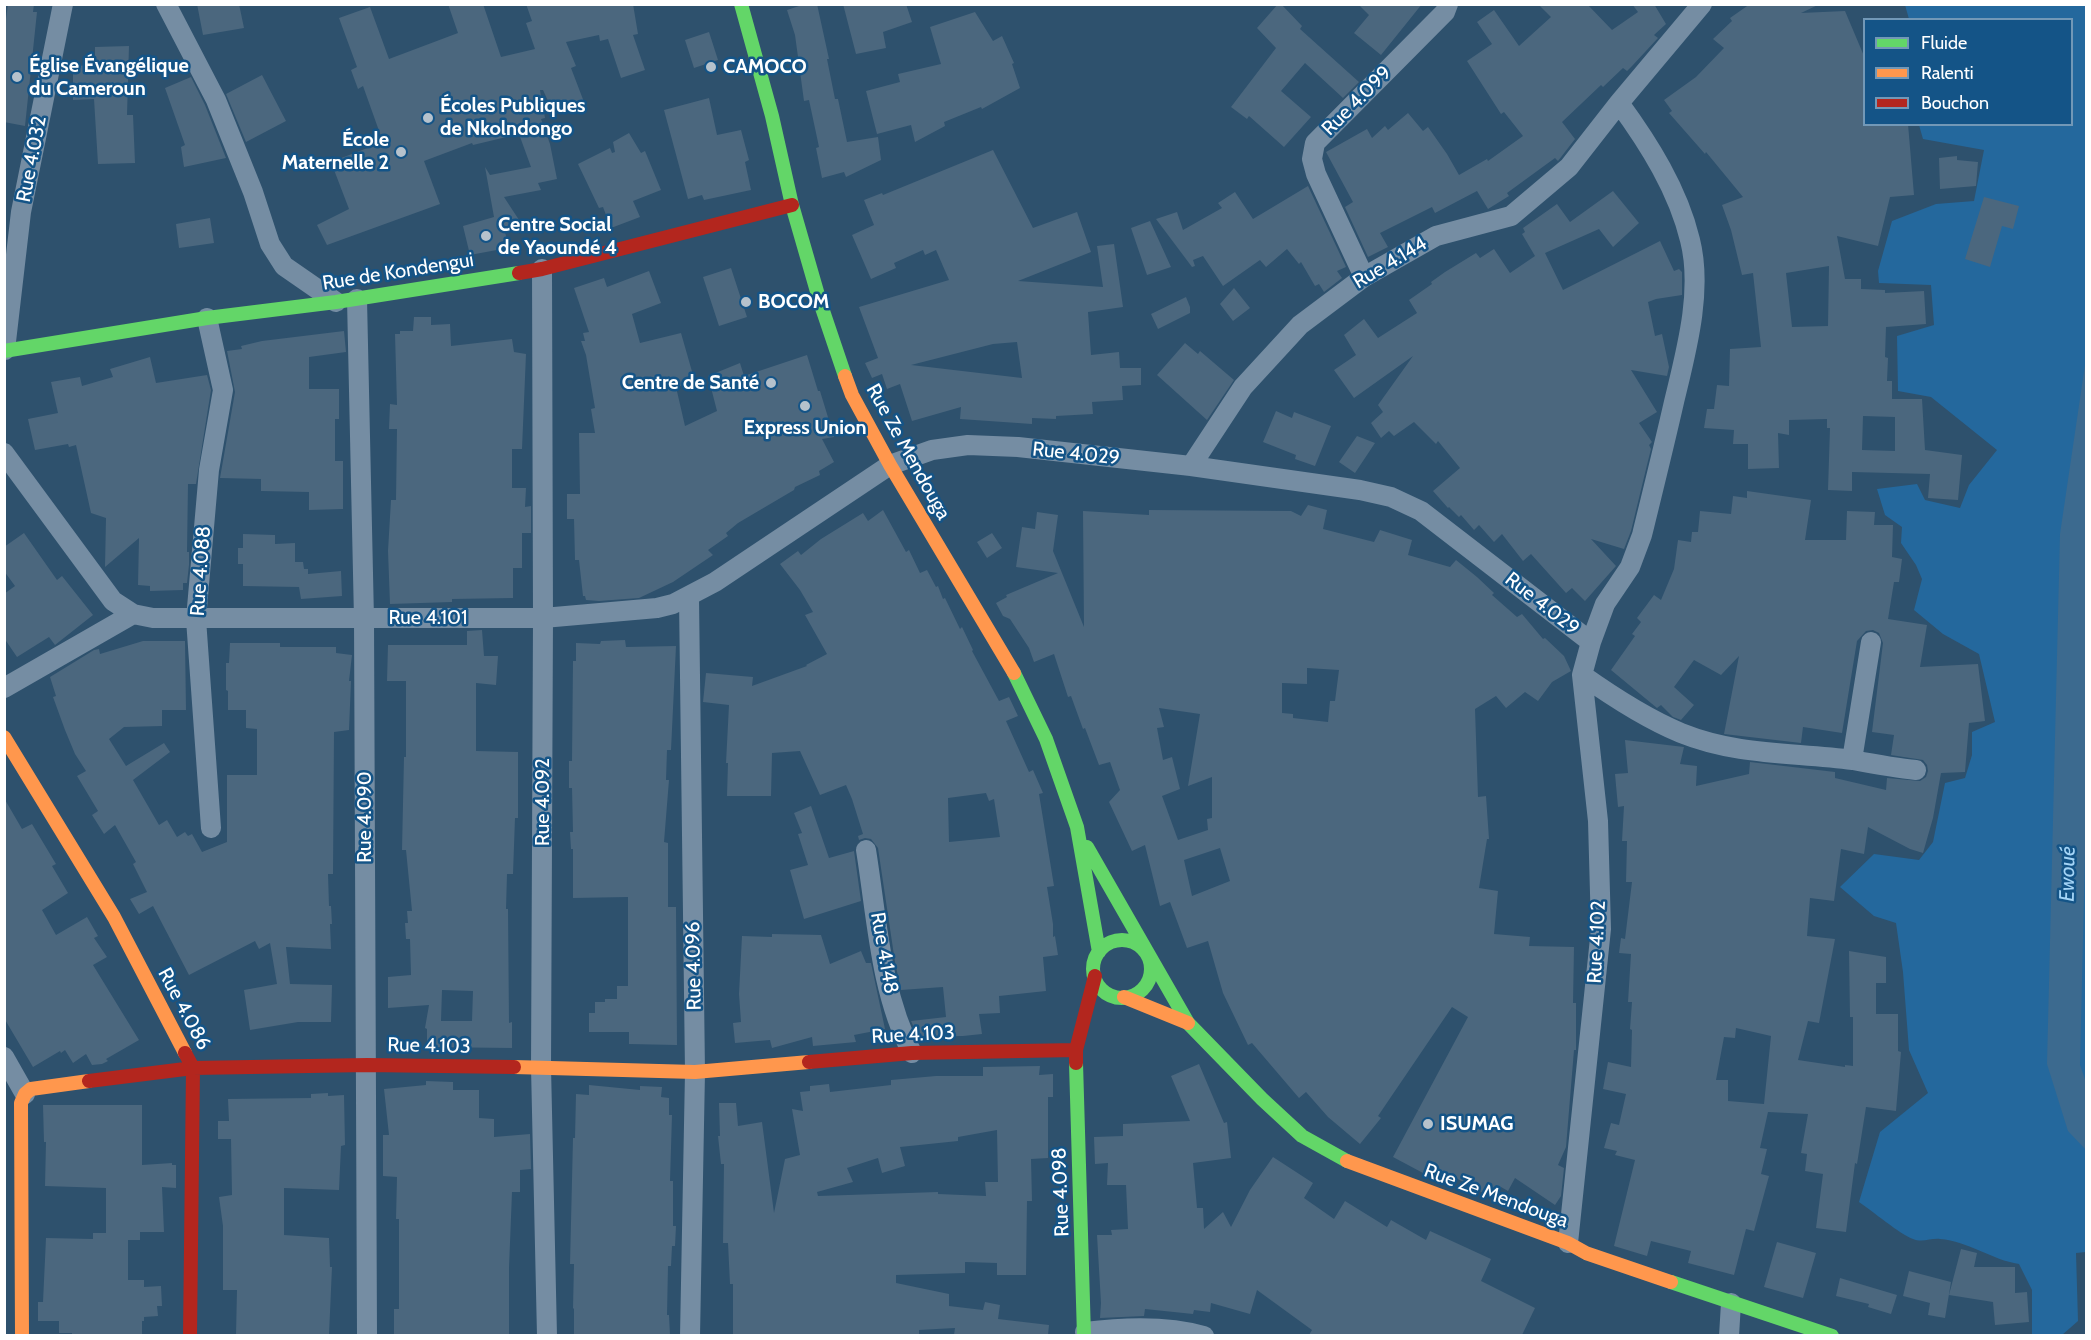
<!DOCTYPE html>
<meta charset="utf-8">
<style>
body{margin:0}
#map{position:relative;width:2091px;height:1340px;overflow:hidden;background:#2e516d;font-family:Cabin,sans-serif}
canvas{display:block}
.frame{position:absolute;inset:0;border:6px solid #fff;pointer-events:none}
.legend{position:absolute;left:1863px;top:18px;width:210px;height:108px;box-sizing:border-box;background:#145487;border:2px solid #7298b7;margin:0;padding:8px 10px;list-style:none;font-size:18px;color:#fff}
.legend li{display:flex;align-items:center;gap:12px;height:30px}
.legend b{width:30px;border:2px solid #7298b7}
</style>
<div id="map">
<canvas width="2091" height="1340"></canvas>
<div class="frame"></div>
<ul class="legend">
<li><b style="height:8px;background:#63d668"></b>Fluide</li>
<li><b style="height:8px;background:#ff974d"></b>Ralenti</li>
<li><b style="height:8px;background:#b3261e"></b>Bouchon</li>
</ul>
</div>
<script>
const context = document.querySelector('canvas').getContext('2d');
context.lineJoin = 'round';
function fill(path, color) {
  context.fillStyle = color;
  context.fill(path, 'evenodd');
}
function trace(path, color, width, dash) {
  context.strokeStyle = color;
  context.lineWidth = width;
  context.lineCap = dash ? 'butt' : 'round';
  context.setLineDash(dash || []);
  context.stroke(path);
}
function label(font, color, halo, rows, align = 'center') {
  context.font = font + ' Cabin,sans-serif';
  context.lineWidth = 5;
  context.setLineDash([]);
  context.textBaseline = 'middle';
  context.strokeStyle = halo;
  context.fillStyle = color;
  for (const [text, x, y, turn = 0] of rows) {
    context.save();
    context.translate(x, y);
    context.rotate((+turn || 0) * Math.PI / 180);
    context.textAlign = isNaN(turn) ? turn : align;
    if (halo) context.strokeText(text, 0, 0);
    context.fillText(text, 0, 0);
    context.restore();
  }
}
const green = new Path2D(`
 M1905,5H2086V1252L2076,1253L2078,1321L2062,1335H2032V1290L2019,1264C1992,1260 1968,1241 1940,1239C1931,1238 1922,1243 1913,1239C1901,1235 1871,1210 1859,1202L1880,1132L1928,1093L1909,1050L1903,972L1896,923L1874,916L1840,887L1874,854L1919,860L1933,842L1945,783L1965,778L1972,755V732L1995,722L1979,654L1943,634L1914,610L1922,579L1916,565L1901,543L1902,527L1885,515L1877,489L1917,484L1925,500L1960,508L1969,485L1997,450L1931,397L1898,391L1897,336L1934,325L1931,285L1879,283L1878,271L1892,221L1936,204L1974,201L1984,150L1923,139L1919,125L2072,124V20L1909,19Z`);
const water = new Path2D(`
 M2086,358V811L2080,1065L2086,1082V1150L2068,1131L2047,1064L2060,534Z`);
const building = new Path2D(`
 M8,4H34L33,12H37L25,126L4,122V34Z
 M197,4H239L244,28L203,35Z
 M448,4H483L501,57L535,49L526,23L532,21L526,4H633L638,34L633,35L645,70L621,78L608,39L600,41L599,35L566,42L576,66L571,68L584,102L554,114L543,90H540L545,118L541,119L550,144L557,179L538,183L541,190L504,197L521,223L505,232L507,240L501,242L502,249L470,255L463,226L494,217L485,167L490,175L531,167L519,134L473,145L472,143L424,161L440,204L327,245L317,225L349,209L331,162L383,142L363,86L358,89L351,70L357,67L339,18L370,7L389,59L458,33Z
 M805,4H817L829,59H827L835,99H838L847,142L878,137L881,160L846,177L844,172L822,178L816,148L819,147L809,100L804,101L795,35L787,10Z
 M843,4H906L912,22L883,32L886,48L856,54Z
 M1278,4H1281L1302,26L1300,29L1359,82L1343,98L1305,63L1281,91L1311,117L1284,147L1249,116L1247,119L1231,107L1276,48L1257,28Z
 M1358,4H1422L1381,55L1354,33L1369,15Z
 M1538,4H1587L1612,30L1638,12L1632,4H1654L1666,24L1654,35L1658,38L1633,65L1627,71L1623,68L1603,87L1601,85L1562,122L1575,139L1558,161L1555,158L1507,193L1509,196L1488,209L1477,191L1435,213L1432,207L1380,233L1388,247L1368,257L1345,207L1353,202L1326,152L1367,129L1372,138L1385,126L1388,130L1408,113L1423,131L1428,127L1447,154L1459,175L1487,159L1488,161L1523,136L1504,112L1501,114L1467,61L1492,44L1477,22L1494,10L1519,46L1551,17Z
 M1750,4H1820L1801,13L1845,11L1864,56V124H1908L1914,195L1890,197L1878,246L1837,236L1845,279H1861V289L1885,290V293L1924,291L1926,324L1886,327L1885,357L1888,358L1887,381H1892V399H1922L1925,450L1962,455L1958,500L1928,498L1930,474L1852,472V491L1828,490L1830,428H1827V419L1789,420V435L1778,433L1779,468L1748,469V444H1733L1734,430L1704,428L1707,409H1714L1717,385L1729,386L1730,349L1761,347L1753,273L1742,275L1731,230L1722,205L1743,197L1706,152L1705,154L1669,113L1672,111L1664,100L1696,77L1724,48L1713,39L1732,21L1730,18ZM1829,266L1828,326L1792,327L1786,273ZM1863,416L1895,417V451L1862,450Z
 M975,12L993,41L1002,36L1014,63L1012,64L1020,88L982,109L981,107L944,122L945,126L915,142L911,125L877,134L866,91L900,82L898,74L941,64L930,27Z
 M709,32L718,60L694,68L685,40Z
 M129,46L127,115H133L135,163L98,164L94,99L73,100V66L95,65V47Z
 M262,75L286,121L246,142L226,94Z
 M191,77L205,105L226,158L184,167L181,147L185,145L165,88Z
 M709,98L717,135L741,130L749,160L745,162L751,190L704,200L702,195L688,199L664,110Z
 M629,133L641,153L645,151L661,190L633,201L640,217L611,228L603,207L599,208L578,164L610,148L612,153L615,152L613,142Z
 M993,150L1033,228L1077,212L1091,252L1018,281L1103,287L1097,246L1114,244L1123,307L1088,312L1091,355L1119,352L1120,368H1141V385L1122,386L1123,400L1092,402L1093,414L1056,416V419L1032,418V424L960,419L961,407L912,421L900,384L887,389L882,374L872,378L865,363L878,358L859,307L949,280L936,250L925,255L923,250L894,263L896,268L871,279L852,235L874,225L864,200L882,193L883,195ZM1017,342L1022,378L911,365L993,344Z
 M1957,156V160L1978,162L1976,186L1940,189L1939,158Z
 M1308,186L1346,267L1337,271L1342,278L1324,292L1319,284L1315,286L1301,262L1299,264L1287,249L1266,267L1260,260L1223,286L1203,256L1193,260L1195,266L1192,267L1156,219L1177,212L1183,230L1222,208L1218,203L1235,192L1253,219Z
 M1613,191L1639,223L1613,247L1599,229L1545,253L1563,290L1660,241L1674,271L1679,269L1682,272V295L1656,299L1648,302L1655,336L1662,334L1669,367L1667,376L1631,370L1657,412L1639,423L1652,442L1649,445L1651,449L1647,465L1631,531L1624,549L1591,539L1616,566L1585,601L1572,588L1566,593L1531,554L1523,561L1502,534L1494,542L1479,525L1474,530L1461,515L1459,517L1449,507L1448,508L1433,491L1460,468L1438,441L1436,444L1414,422L1394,436L1389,431L1381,438L1371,423L1383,412L1378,405L1413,356L1354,398L1334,370L1356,355L1344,335L1364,319L1378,338L1417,313L1409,300L1432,284L1431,282L1445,272L1476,253L1480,258L1494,249L1510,273L1535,256L1522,234L1525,232L1523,228L1557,204L1570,222Z
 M1984,197L2019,206L2013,229L2002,226L1990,267L1965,259Z
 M210,218L214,243L179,248L176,224Z
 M1150,221L1171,267L1147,275L1131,228Z
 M731,268L747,317L719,326L703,277Z
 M649,271L661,303L632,314L640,343L681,333L695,382L676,387L685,426L717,411L708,376L740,363L744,376L807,355L818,391H820L834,437L822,439L834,462L819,471L820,475L795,487L794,490L738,523L726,533L728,536L708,550L713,555L673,582L639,598L599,601L586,600L585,596H583L579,560H575L574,519H567V494H580L579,433H595L591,409L595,408L586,355L581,341H585L583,333L589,332L574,288L604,278L607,287Z
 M1234,288L1250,308L1233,321L1220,304Z
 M1186,297L1190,307V313L1158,329L1151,314Z
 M414,317H431V325L450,324L451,346L512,339L514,352L526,354L522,449H512V488H526L525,507L531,506V533H522V568H513V598L452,599V602L390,604L388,551L391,500H396L397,429H389L390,404L397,405L395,334H400V331H413Z
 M344,331L346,352L309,357V389H339V419H335V461H343V509L309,510V492L261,491V479L220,478L235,392L227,351L242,349L241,346L262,341Z
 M1185,343L1198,354L1200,351L1234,380L1207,420L1157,375Z
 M150,357L156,383L207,375L211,390L196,484H188L187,552H189V565L187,583H183V590L150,591V586L138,585L139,538L105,567L106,518L91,513L76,445L69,447L68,444L35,450L28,419L58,413L51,382L80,377L82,386L113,377L110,369Z
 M1276,411L1292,418L1294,412L1331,426L1315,466L1295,459L1296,455L1263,442Z
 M1357,436L1375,443L1355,473L1339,462Z
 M1747,491L1811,500L1805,540H1846L1847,511L1875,512L1874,525H1893L1892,557L1902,559L1899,582H1894L1888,619L1927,625L1920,667L1978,664L1985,721L1969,723L1965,772L1941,773L1933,818L1923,853L1910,849L1868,827L1864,854L1841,849L1834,901L1810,898L1807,936L1835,939L1819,1023L1808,1021L1798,1060L1845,1067V1065L1853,1066V1017H1850L1849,951L1886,957V983H1876V1014H1898V1051L1901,1052L1896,1111L1866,1107L1857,1164L1855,1163L1846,1232L1816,1228L1823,1174L1805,1171L1807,1154L1801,1153L1808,1114L1768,1112L1760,1148L1767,1149L1761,1174L1769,1176L1754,1231L1746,1229L1734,1275L1688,1263L1691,1251L1651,1241L1647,1256L1614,1246L1635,1160L1615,1155L1617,1151L1604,1148L1611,1123L1619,1125L1626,1094L1603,1089L1608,1062L1631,1067L1632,1030L1630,1029L1632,1002H1628L1631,954L1619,953L1621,938L1625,939L1632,882H1626L1627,841H1622L1624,806L1618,807L1615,774L1628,773L1625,740L1684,747L1680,764L1697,766L1696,786L1749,774L1750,762L1835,772V778L1886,790L1887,778L1920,781L1926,777L1928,771L1927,765L1923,760L1891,755L1894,735L1872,732L1883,643L1879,633L1873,630L1866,631L1857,641L1842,733L1803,727L1801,743L1724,734L1739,656L1721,675L1694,660L1674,687L1694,705L1681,720L1673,717L1661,705L1657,708L1611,670L1635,636L1632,634L1641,622L1637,618L1654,595L1661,600L1674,569L1678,540L1691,542L1692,532H1698L1700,511L1731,514L1733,496L1747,498ZM1736,1028L1771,1036L1764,1104L1728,1101V1080H1716L1724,1037L1735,1038Z
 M1308,505L1327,510L1323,529L1374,542L1380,530L1412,540L1408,555L1450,567L1456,560L1477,577L1494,593L1492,595L1517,617L1522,614L1543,639L1545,638L1564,656L1571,671L1552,682L1538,701L1525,692L1506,708L1496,696L1475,709L1478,797L1486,796L1489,839H1487L1479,888L1498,891L1494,934L1530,937L1529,946L1574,947L1573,1003H1576V1050H1574L1566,1147L1558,1165L1564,1168L1561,1196L1555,1205L1515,1178L1508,1191L1501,1187L1494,1199L1454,1177L1451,1183L1423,1173L1393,1157L1468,1017L1452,1007L1378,1116L1381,1118L1360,1144L1328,1117L1306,1092L1299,1098L1252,1043L1248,1045L1223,993L1208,941L1187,948L1170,902L1160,906L1145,845L1132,851L1109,802L1120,790L1110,762L1099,765L1085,728L1083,729L1071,696L1068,697L1054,654L1034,662L1029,648L1010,619L1003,616L996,603L1007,597L1006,595L1058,573L1016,567L1022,527L1035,529L1037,512L1058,515L1053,551L1084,627L1083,511L1149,515V510L1291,511L1301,516ZM1307,668L1339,670L1335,701H1330L1328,722L1293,718V714L1282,713V683L1307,684ZM1159,708L1200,714L1188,786L1212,777V818L1207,819L1208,830L1178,840L1162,796L1180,789L1172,757L1163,760L1157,728L1164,727ZM1220,848L1230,881L1192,896L1184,860Z
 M883,510L906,552L909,550L920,573L927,570L936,587L938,586L943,599L945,598L960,629L962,627L973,650L972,651L999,701L1009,697L1018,716L1006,721L1029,772L1033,770L1043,793L1039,794L1054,886L1047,887L1053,924V937L1055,936L1058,955L1043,957L1046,991L999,996L1000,1013L979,1014L982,1034L963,1036L918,1037L911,1021L946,1017L943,987L901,990L895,962L878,848L871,839L865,838L859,840L858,836L863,834L852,799L846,785L820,795L800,751L772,753L771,796H727L728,763H726L729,705L703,702L706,673L753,677L752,686L807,666L806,665L827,654L805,615L813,612L800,590L780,564L798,551L801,555L821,539L863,513L868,521ZM986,793L989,801L994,799L1000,837L949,842L948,798Z
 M24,533L57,580L62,576L93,615L55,645L49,637L17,657L4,638V594L15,586L4,571V547Z
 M992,533L1002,548L987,558L977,542Z
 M243,534L275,535V544L295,543V562H303L304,569H308V574L341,571L342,596L301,599L299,587L243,586V564H238V548H243Z
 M482,630L484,656H498L496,685L476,683V751L518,752V818H515L513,874H507L506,909H508L509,1023L512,1022V1048L427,1047V1029L425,1028L429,1005L388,1008V977L411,975L410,939H406L405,923H408L407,911H412L406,850H402L404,757H406V681H387L388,645H467V631ZM442,990L473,991L472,1021H441Z
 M625,640L626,647L676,646L671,750H667L666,780H669L664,842L668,843V907H676L677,1045L629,1044V1032H589V1013H595V1002H605V999H617V986H628V897L573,898V849H571L570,832H573L572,788H569V761H572L573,661H576V643L600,644L601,641Z
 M143,641H185L186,710H162V726L124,727L109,739L126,766L164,743L170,752L133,780L159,825L167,820L177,837L185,832L188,836L192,834L202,852L227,842V775H257V729L246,728V710H228V691L226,690V663H229L230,643H280V647H336V653L352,655L349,681H351L349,730L334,732L333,874H328L329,906H331L332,924H330L331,949L286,947L290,984L332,985L331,1022H298L250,1030L244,990L277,984L270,943L259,949L255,941L189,975L153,906L139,914L130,899L147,892L133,864L136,862L115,825L104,834L92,815L98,811L77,776L86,771L75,754L65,730L53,697L56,696L50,677L94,650L99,649L100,654Z
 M4,798L22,829L32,824L56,864L52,866L68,893L42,910L56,935L87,917L98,936L94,938L107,957L93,965L139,1040L106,1059L108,1061L102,1064L92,1065L86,1054L73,1063L65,1050L61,1053L60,1051L33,1067L4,1018Z
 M811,806L829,858L854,851L861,901L804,919L790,870L808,865L798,834L802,833L794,813Z
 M772,934L821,935L830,964L861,951L866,963H871L885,1029L854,1035L856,1042L813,1046L812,1037L772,1048L770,1040L735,1043L733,1023L741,1022L739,994L742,936L772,937Z
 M1199,1064L1224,1123L1227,1122L1231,1158L1193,1163L1197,1208H1203L1204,1229L1223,1212L1231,1227L1250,1190L1273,1157L1313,1183L1304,1198L1334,1219L1345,1201L1387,1227L1391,1220L1426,1240L1430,1231L1491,1259L1481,1281L1535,1308L1522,1335H1309L1312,1330L1257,1290L1250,1314L1211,1303L1210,1312L1194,1310L1193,1314L1145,1309L1144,1316L1100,1318L1101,1303L1097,1235H1112L1111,1230L1128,1229L1126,1185H1107L1108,1163L1095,1164L1094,1137L1123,1136V1124L1190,1121L1171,1076Z
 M1040,1066L1039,1075L1053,1074V1097H1048V1158L1031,1159L1032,1201H1027L1026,1275H997V1263L965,1262V1273L896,1275V1283L949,1294V1306L983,1310L985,1302L1000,1305L998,1319L1049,1325L1048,1335H954L955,1328L919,1330V1335H733V1284H730L728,1243H723L724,1164H721L718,1136H720L719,1103H736L738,1126L762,1122L774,1213L785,1159L800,1155L792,1109L803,1111L800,1092L810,1091V1086L829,1084L830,1092L891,1085V1080L936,1076H983V1067ZM997,1130L998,1182H985L986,1196L938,1194V1192L818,1196L817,1192L853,1182L847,1168L878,1158L882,1173L905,1166L900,1147L958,1141V1137Z
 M426,1081L453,1082V1090H479V1118L494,1119V1137L530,1134L531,1169L520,1170V1192H512L509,1268V1335H394V1309H399V1219H396L397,1177L383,1176V1135H389L384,1089L426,1085Z
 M589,1085L640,1090V1086L662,1087L661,1097L669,1098V1115H672L670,1181H673V1226H676L675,1246H672L671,1266H668L667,1315H669L670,1335H574V1309L573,1308L574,1264H570L573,1138H575L576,1094L589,1095Z
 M328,1093V1096L344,1095L345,1145L341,1146L339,1190L284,1188V1235L329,1238L330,1267H332L329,1335H236L237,1290H223V1226L219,1197L232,1195L231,1139H218V1121H229L228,1099L311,1098V1094Z
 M43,1105H142V1165L172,1163V1165H176V1188L162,1187L164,1232H140V1240H128V1280H144V1287L161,1286L162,1306H157L158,1316L144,1317V1321H142V1335H72V1333H59V1321H38V1302H43L46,1238L93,1239V1233H106V1188L45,1186L46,1142H44Z
 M1777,1242L1816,1253L1803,1298L1764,1287Z
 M1961,1249L1977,1253L1974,1267H2015V1293L2027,1292L2029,1322L1995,1325L1993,1302L1949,1295Z
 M1909,1271L1951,1282L1945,1318L1928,1315L1930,1303L1903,1296Z
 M1840,1278L1897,1295L1891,1314L1868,1307L1869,1304L1836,1296Z`);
const street = new Path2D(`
 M166,4L216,100L253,192L270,244L284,266L336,302
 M542,269L543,618L541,1067L547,1336
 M1364,277L1316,174L1312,159L1315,143L1445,12L1448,4
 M357,299L364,619L367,1336
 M207,318L223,390L209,470L196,619L211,828
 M5,350L21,212L63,4
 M4,453L113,601L133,614L153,618H543L657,608L673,604L715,582L890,465L932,450L968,445L1018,447L1191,466L1360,490L1391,497L1421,511L1591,642L1605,604L1630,567L1642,535C1653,490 1664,446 1674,402C1686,352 1703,291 1690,240C1678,190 1649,144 1619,103L1702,4
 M1191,466L1243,387L1300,325L1364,277L1436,236L1511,216L1569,167L1619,103
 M689,597L695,1072L690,1336
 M1582,675C1613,697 1645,718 1681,733C1738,756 1793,752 1853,760C1874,764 1895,768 1916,770
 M4,688L133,614
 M1852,760L1871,642
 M866,850C877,918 880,991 912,1053
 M4,1057L25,1094
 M1568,1243L1601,929L1598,821L1582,675L1591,642
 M1085,1332C1124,1327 1166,1325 1204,1336
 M1729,1336L1731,1303`);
const fast = new Path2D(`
 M741,4L772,116L792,205L820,302L845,376
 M4,351L207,318L336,302L519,273
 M1014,673L1046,739L1077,827L1099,952
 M1087,847L1188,1023L1262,1099L1302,1136L1347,1161
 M1093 969a29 29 0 1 1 58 0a29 29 0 1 1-58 0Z
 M1076,1063L1084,1336
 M1671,1282L1832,1336`);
const slow = new Path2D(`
 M845,376L852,395L890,465L1014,673
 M4,737L114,917L185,1053
 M1124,997L1188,1023
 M514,1067L695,1072L809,1062
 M1347,1161L1568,1243L1586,1253L1671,1282
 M22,1336L21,1103L25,1094L31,1089L89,1081`);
const jam = new Path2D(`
 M519,273L542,269L792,205
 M185,1053L193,1068L190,1336
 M809,1062L912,1053L1076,1050
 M1076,1063V1050L1095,976
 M89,1081L193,1068L367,1065L514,1067`);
const markers = [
 [711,67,6,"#b6c2cc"],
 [17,77,6,"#b6c2cc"],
 [428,118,6,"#b6c2cc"],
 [401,152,6,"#b6c2cc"],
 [486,236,6,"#b6c2cc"],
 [746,302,6,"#b6c2cc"],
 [771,383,6,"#b6c2cc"],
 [805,406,6,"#b6c2cc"],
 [1428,1124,6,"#b6c2cc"]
];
const poiNames = [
 ["Église Évangélique",29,66],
 ["du Cameroun",29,89],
 ["CAMOCO",723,67],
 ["Écoles Publiques",440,106],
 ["de Nkolndongo",440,129],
 ["École",389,140,"right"],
 ["Maternelle 2",389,163,"right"],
 ["Centre Social",498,225],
 ["de Yaoundé 4",498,248],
 ["BOCOM",758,302],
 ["Centre de Santé",759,383,"right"],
 ["Express Union",805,428,"center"],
 ["ISUMAG",1440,1124]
];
const streetNames = [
 ["Rue 4.099",1357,101,-45],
 ["Rue 4.032",32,159,-79],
 ["Rue 4.144",1390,263,-31],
 ["Rue de Kondengui",398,272,-9],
 ["Rue Ze Mendouga",908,452,61],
 ["Rue 4.029",1076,454,6],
 ["Rue 4.088",201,571,-86],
 ["Rue 4.029",1542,604,38],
 ["Rue 4.101",428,618],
 ["Rue 4.092",543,802,-90],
 ["Rue 4.090",365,817,-90],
 ["Rue 4.102",1597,942,-87],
 ["Rue 4.148",884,953,80],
 ["Rue 4.096",694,966,-91],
 ["Rue 4.086",184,1009,62],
 ["Rue 4.103",913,1035,-3],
 ["Rue 4.103",429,1046,1],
 ["Rue 4.098",1061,1192,-92],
 ["Rue Ze Mendouga",1496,1196,20]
];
const waterNames = [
 ["Ewoué",2068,874,-89]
];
fill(green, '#24689d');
fill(water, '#3c6a8f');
fill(building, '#4b677e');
trace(street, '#758da3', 20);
trace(fast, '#63d668', 14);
trace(slow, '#ff974d', 14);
trace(jam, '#b3261e', 14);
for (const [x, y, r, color] of markers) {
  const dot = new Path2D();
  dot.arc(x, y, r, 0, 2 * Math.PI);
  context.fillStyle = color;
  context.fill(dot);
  trace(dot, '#145487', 2);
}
label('bold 20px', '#fff', '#145487', poiNames, 'left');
label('20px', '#fff', '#145487', streetNames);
label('italic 21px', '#a4d4f6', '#145487', waterNames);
</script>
